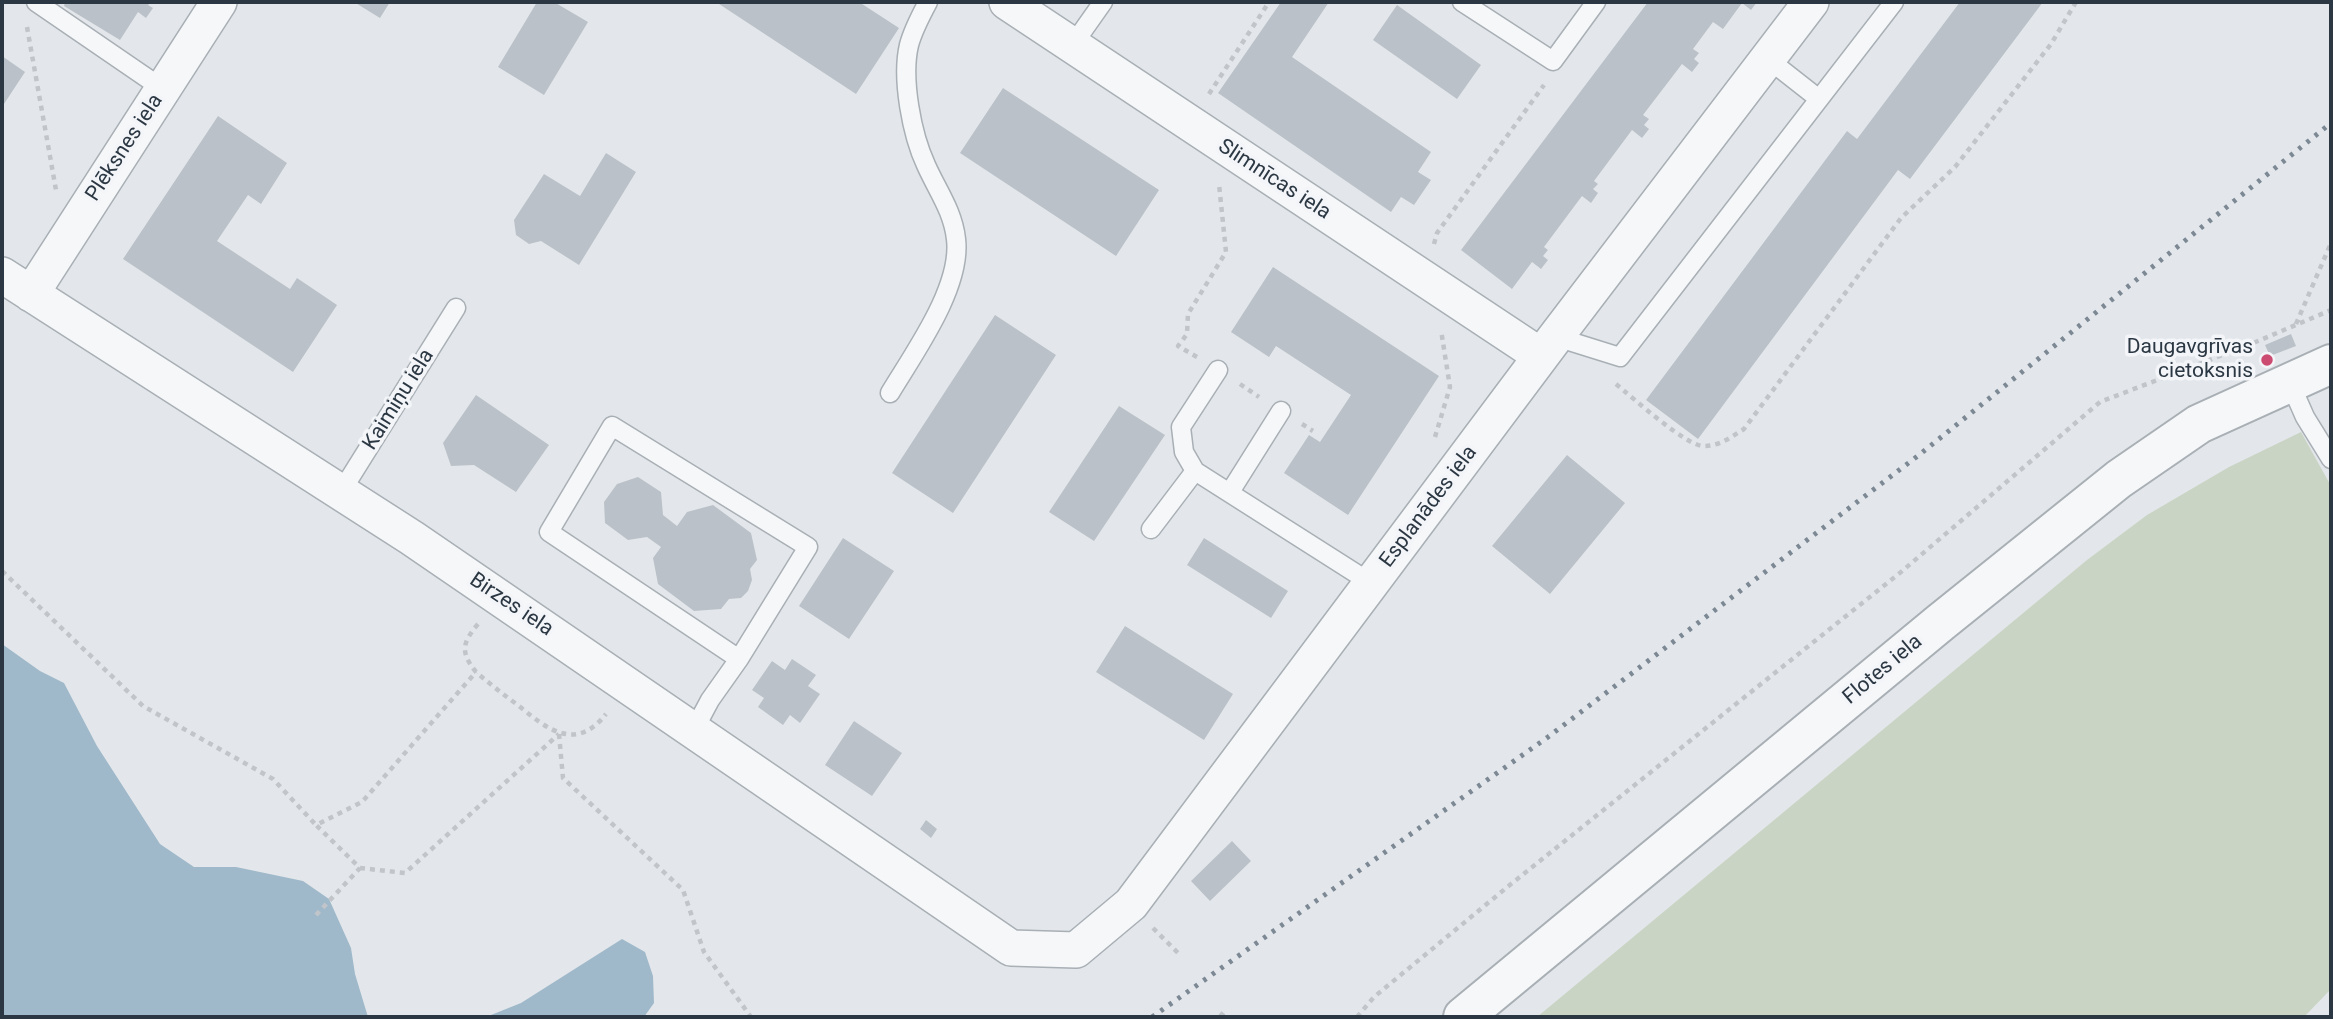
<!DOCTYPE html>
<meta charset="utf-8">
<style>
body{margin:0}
#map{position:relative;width:2333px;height:1019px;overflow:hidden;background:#e3e7eb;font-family:Roboto,sans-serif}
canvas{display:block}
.frame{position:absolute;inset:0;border:4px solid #2b3743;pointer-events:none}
</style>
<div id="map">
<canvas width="2333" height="1019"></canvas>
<div class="frame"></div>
</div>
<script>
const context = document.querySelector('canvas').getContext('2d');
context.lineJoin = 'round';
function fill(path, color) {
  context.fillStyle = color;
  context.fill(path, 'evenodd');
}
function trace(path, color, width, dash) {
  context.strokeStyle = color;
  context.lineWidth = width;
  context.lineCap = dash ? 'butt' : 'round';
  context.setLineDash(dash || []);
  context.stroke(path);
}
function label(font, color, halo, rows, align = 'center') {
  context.font = font + ' Roboto,sans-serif';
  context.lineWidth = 7;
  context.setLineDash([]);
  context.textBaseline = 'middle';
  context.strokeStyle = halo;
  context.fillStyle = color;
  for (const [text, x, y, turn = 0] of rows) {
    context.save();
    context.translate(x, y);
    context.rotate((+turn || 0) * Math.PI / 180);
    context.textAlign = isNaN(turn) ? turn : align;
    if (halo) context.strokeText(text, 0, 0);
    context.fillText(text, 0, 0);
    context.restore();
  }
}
const green = new Path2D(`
 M2301,432L2331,486V989L2304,1017H1537L2087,560L2147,515L2229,467Z`);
const water = new Path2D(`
 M2,644L40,671L64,683L97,746L160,844L194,867H236L303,881L329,899L351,948L355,974L368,1017H2Z
 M622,939L645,952L653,976L654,1003L644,1017H486L521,1003Z`);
const building = new Path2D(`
 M65,2H151L148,5L153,8L146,18L138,12L120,40L64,6Z
 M354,2H390L380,18Z
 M537,2H554L588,22L544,95L498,67Z
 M716,2H859L899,28L856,94Z
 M1281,2H1329L1292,57L1431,152L1418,172L1431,180L1414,205L1401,197L1391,212L1218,93Z
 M1648,2H1757L1751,10L1742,3L1723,29L1713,22L1693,49L1699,53L1694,59L1699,63L1692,72L1682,64L1643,115L1649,119L1644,125L1649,129L1642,138L1632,130L1594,181L1598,184L1593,189L1598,193L1591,203L1582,196L1544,247L1548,250L1543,256L1548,260L1541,269L1532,262L1512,289L1461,250Z
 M1960,2H2043L1910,179L1898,170L1698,439L1646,400L1847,131L1857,139Z
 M1397,5L1481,65L1457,99L1373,40Z
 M2,56L25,72L2,107Z
 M1003,88L1159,190L1116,256L960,153Z
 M218,116L287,163L261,204L248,195L217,241L290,289L297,278L337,305L293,372L123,259Z
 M606,153L636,172L579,265L541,241L529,244L516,235L514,220L544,174L580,196Z
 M1273,267L1439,376L1348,515L1284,473L1309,435L1320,442L1351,395L1276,346L1269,357L1231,332Z
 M995,315L1056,355L953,513L892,473Z
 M2291,334L2296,346L2270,356L2265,345Z
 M476,395L549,445L516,492L474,465L451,466L443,443Z
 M1119,406L1165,435L1094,541L1049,512Z
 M1567,455L1625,503L1550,594L1492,546Z
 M638,477L661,492L663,515L677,526L687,512L713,505L751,533L757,560L750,569L752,580L748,591L741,598L729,599L721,609L694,611L658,584L653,558L661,547L647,537L628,540L605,523L604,502L617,484Z
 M843,538L894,571L849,639L799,606Z
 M1204,538L1288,591L1271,618L1187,565Z
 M1125,626L1233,694L1204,740L1096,672Z
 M792,659L816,675L808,686L820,694L800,723L790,715L783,725L758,707L764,698L752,690L772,661L785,670Z
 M854,721L902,753L872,796L825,765Z
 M926,820L937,829L931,838L920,829Z
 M1232,841L1251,861L1210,901L1191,881Z`);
const path = new Path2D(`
 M27,27L56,190
 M1209,94L1269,2
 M1434,244L1437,233L1544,85
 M2296,324L2331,243
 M1197,357L1178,346L1187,334L1188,314L1226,252L1219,184
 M1240,384L1259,397
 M1616,384C1632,397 1687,447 1704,446C1720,446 1731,437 1744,429L1901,218L1955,167L2051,44L2076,2
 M1302,424L1313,431
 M1435,437L1450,387L1441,330
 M2,571L143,706L273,779L316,825
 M478,624C462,643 460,652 476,672C490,684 504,695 519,706C548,730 576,752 606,714
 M559,734L563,778L683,890L704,952L751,1017
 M360,868L405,873L559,734
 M316,915L360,868L316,825L362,802L476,672
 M1153,928L1179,954
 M1220,1013L1225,1017
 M1357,1017L1374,997L1511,884L1901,572L2100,402L2251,344L2331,310`);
const service = new Path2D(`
 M36,2L163,89
 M1462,2L1553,61L1596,2
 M1072,46L1103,2
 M1768,59L1819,99
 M1556,337L1620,357L1894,2
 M2290,383L2305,417L2331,459
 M890,393C914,353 962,287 956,239C953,211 937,190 926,165C912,135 901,79 909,45C913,30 921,15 928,2
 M1195,471L1184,452L1181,427L1218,370
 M341,492L456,308
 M1230,492L1281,411
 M1151,529L1195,471L1371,583
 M694,730L710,700L739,659L808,547L612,426L549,532L739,659`);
const minor = new Path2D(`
 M1007,2L1541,356
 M2,275L412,538L1011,948L1076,950L1131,904L1554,339L1811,2
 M31,294L219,2`);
const tertiary = new Path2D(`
 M1463,1017L1941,622L2119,479L2199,424L2331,364`);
const rail = new Path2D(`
 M1152,1017L1548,737L1919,455L2331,123`);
const markers = [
 [2267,360,7,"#cc4b70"]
];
const streetNames = [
 ["Plēksnes iela",125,148,-57],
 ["Slimnīcas iela",1274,180,33],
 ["Kaimiņu iela",399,400,-58],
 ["Esplanādes iela",1429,507,-53],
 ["Birzes iela",511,605,34],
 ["Flotes iela",1883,670,-40]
];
const poiNames = [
 ["Daugavgrīvas",2253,348],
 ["cietoksnis",2253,372]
];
fill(green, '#cad4c4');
fill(water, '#9fb9ca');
fill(building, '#bac1c8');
trace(service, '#a8afb5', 21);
trace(minor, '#a8afb5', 38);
trace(tertiary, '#a8afb5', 42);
trace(path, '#c1c5ca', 4.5, [5, 5]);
trace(service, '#f6f7f9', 18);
trace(minor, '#f6f7f9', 35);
trace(tertiary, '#f6f7f9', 38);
trace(rail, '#7c8894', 5, [3.5, 7]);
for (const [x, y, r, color] of markers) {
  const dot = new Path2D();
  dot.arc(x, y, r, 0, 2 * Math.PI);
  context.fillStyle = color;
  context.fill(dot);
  trace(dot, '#f3f5f8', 2.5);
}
label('21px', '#2b3743', '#f3f5f8', streetNames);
label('21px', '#2b3743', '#f3f5f8', poiNames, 'right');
</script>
